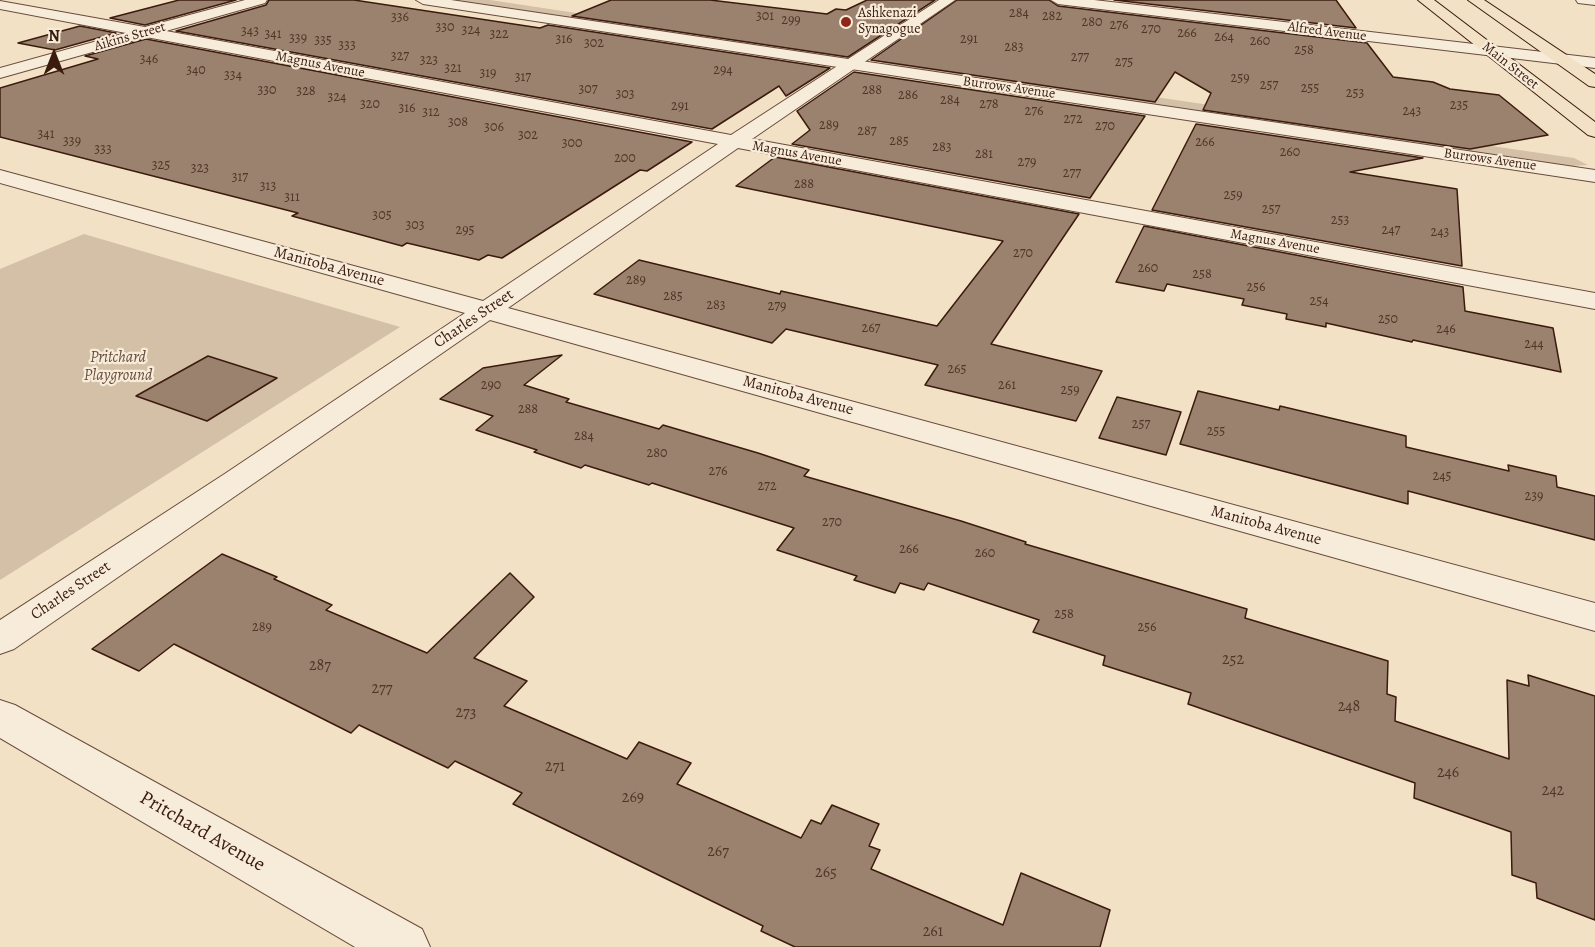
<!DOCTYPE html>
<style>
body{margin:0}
#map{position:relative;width:1595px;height:947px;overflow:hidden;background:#f3e1c6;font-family:Alegreya,serif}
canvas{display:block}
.north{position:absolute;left:24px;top:24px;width:60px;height:60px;-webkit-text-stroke:4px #f7ecda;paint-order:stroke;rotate:0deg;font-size:16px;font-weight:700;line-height:24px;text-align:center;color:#3b1b0e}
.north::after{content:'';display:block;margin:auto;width:21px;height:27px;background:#3b1b0e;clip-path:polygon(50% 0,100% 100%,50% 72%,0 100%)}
</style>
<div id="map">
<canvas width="1595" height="947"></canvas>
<div class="north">N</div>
</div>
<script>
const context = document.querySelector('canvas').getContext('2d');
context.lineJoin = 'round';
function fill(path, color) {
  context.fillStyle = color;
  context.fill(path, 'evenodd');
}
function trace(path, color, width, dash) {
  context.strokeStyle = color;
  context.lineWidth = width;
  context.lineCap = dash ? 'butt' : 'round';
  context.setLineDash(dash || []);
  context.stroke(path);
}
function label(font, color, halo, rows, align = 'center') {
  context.font = font + ' Alegreya,serif';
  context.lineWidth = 4.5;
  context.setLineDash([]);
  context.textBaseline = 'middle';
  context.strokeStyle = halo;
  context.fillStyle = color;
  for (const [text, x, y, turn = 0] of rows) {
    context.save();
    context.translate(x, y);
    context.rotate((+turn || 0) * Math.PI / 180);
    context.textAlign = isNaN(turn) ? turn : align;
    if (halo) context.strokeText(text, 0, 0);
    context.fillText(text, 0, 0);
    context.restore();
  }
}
const green = new Path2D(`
 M449,0H490L854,55L849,58L837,57Z
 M894,59L1574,158L1588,165L1571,166L885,65L880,61Z
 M84,234L400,327L0,580V269Z`);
const building = new Path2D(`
 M179,0H236L145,25L110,18Z
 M269,0H354L540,28L548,25L830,68L786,96L779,86L712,129L176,31L266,5Z
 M611,0H710L827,14L836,9L846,10L867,0H935L848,57L572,16Z
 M957,0H1049L1058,6L1367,43L1393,77L1433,82L1450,89L1499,95L1548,135L1470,149L1203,110L1211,93L1175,72L1155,102L871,60Z
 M1114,0H1336L1356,28Z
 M80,26L116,33L55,50L18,43Z
 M146,39L692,142L647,171L640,170L502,258L488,255L479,260L407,243L402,246L292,216L298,213L0,137V88L98,59L85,56Z
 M854,72L1145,116L1090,198L792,144L810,130L797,111Z
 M1196,124L1423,158L1350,172L1457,189L1462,266L1152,210Z
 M775,157L1079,214L991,344L1102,371L1076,421L925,385L938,365L786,329L772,343L594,294L639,260L780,294L781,291L937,326L1003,241L736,186Z
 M1144,226L1463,287L1465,311L1553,328L1561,372L1413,340L1412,342L1326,323V327L1286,319L1287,314L1242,305L1244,299L1167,284L1164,291L1116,282Z
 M562,355L524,385L569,399L566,402L659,429L663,425L758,453L809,470L804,476L961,521L1026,542L1025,544L1247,609L1245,618L1388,661L1387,694L1396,697L1395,721L1509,759L1507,680L1529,686L1528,675L1595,696V920L1537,898L1536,883L1512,875L1511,832L1414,798L1415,783L1188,704L1191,693L1103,665L1105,656L1033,632L1039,620L928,583L924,590L900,583L895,593L854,580L857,576L777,550L794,528L652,483L649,485L585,465L581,468L534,452L537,450L476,430L493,416L440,399L483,368Z
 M208,356L277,378L207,421L136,396Z
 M1198,391L1279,410L1280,406L1406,436V447L1509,471L1508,465L1556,476L1557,487L1595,496V540L1408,491V504L1180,444Z
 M1117,397L1181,412L1166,455L1099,438Z
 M222,554L277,577L274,579L332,605L326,610L427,653L510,573L534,597L474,658L527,681L504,706L627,759L639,742L691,763L677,784L801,838L811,820L821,824L832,805L879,824L869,846L880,850L871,869L1003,925L1021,873L1110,910L1100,947H795L761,931L763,926L513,804L522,793L455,761L448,768L359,725L351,733L174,644L139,671L92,649Z`);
const minor = new Path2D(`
 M245,0H267L265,3L166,31L731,135L939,0H955L752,139L1595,293V309L738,148L508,308L1595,603V631L490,320L14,649L0,654V620L226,473L465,313L0,183V170L483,301L718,144L146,37L0,78V68L126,33L0,9V1L145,27Z
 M1051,0H1094L1595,58V68L1058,4Z
 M1576,0H1595V5L1578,3Z
 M0,700L15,705L422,929L430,947H355L0,738Z`);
const tertiary = new Path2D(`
 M416,0H451L1595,170V182L423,4Z`);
const primary = new Path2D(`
 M1418,0H1434L1595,122V137L1588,135Z
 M1468,0H1484L1595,74V87L1589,86Z`);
const markers = [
 [846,22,6,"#8f2418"]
];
const farPoinames = [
 ["Ashkenazi",858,14],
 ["Synagogue",858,30]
];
const numberNames = [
 ["284",1019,14],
 ["301",765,17],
 ["282",1052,17],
 ["336",400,18],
 ["299",791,21],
 ["280",1092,23],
 ["276",1119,26],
 ["330",445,28],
 ["270",1151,30],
 ["324",471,31],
 ["343",250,32],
 ["266",1187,34],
 ["341",273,35],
 ["322",499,35],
 ["264",1224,38],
 ["339",298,39],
 ["316",564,40],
 ["291",969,40],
 ["335",323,41],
 ["260",1260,42],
 ["302",594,44],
 ["333",347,46],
 ["283",1014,48],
 ["258",1304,51],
 ["327",400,57],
 ["277",1080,58],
 ["346",149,60],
 ["323",429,61],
 ["275",1124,63],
 ["321",453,69],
 ["340",196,71],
 ["294",723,71],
 ["319",488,74],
 ["334",233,76],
 ["317",523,78],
 ["259",1240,79],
 ["257",1269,86],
 ["255",1310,89],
 ["307",588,90],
 ["330",267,91],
 ["288",872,91],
 ["328",306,92],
 ["253",1355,94],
 ["303",625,95],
 ["286",908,96],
 ["324",337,98],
 ["284",950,101],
 ["320",370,105],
 ["278",989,105],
 ["235",1459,106],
 ["291",680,107],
 ["316",407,109],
 ["276",1034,112],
 ["243",1412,112],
 ["312",431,113],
 ["272",1073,120],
 ["308",458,123],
 ["289",829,126],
 ["270",1105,127],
 ["306",494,128],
 ["287",867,132],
 ["341",46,135],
 ["302",528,136],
 ["339",72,142],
 ["285",899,142],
 ["266",1205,143],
 ["300",572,144],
 ["283",942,148],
 ["333",103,150],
 ["260",1290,153],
 ["281",984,155],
 ["200",625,159],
 ["279",1027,163],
 ["325",161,166],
 ["323",200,169],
 ["277",1072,174],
 ["317",240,178],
 ["288",804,185],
 ["313",268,187],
 ["259",1233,196],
 ["311",292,198],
 ["257",1271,210],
 ["305",382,216],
 ["253",1340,221],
 ["303",415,226],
 ["295",465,231],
 ["247",1391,231],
 ["243",1440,233],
 ["270",1023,254],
 ["260",1148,269],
 ["258",1202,275],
 ["289",636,281],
 ["256",1256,288],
 ["285",673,297],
 ["254",1319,302],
 ["283",716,306],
 ["279",777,307],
 ["250",1388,320],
 ["267",871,329],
 ["246",1446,330],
 ["244",1534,345],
 ["265",957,370],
 ["290",491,386],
 ["261",1007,386],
 ["259",1070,391],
 ["288",528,410],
 ["257",1141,425],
 ["255",1216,432],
 ["284",584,437],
 ["280",657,454],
 ["276",718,472],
 ["245",1442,477],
 ["272",767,487],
 ["239",1534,497],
 ["270",832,523],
 ["266",909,550],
 ["260",985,554],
 ["258",1064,615],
 ["289",262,628],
 ["256",1147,628]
];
const farStreetnames = [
 ["Alfred Avenue",1327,32,7],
 ["Aikins Street",130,37,-16],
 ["Magnus Avenue",320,65,11],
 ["Main Street",1510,66,38],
 ["Burrows Avenue",1009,88,8],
 ["Magnus Avenue",797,154,10],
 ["Burrows Avenue",1490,160,8],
 ["Magnus Avenue",1275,242,10]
];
const streetNames = [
 ["Manitoba Avenue",329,267,15],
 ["Charles Street",474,319,-34],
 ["Manitoba Avenue",798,396,15],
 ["Manitoba Avenue",1266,526,15],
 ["Charles Street",71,591,-34]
];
const parkNames = [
 ["Pritchard",118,358],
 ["Playground",118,376]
];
const nearNumbernames = [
 ["252",1233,660],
 ["287",320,666],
 ["277",382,689],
 ["248",1349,707],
 ["273",466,713],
 ["271",555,767],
 ["246",1448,773],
 ["242",1553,791],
 ["269",633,798],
 ["267",718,852],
 ["265",826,873],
 ["261",933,932]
];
const nearStreetnames = [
 ["Pritchard Avenue",202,832,30]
];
fill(green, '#d4bfa7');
fill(building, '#9b826e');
trace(building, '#3b1b0e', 1.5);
trace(minor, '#694c3c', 2);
trace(tertiary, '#694c3c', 2);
trace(primary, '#3b1b0e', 2);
fill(minor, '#f7ecda');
fill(tertiary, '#f7ecda');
fill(primary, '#f3e1c6');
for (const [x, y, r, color] of markers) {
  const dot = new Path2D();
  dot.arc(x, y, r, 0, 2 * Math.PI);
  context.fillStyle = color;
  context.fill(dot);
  trace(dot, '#f7ecda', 2);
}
label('14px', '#3b1b0e', '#f7ecda', farPoinames, 'left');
label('14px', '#533526', null, numberNames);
label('14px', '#3b1b0e', '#f7ecda', farStreetnames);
label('16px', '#3b1b0e', '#f7ecda', streetNames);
label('italic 16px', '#694c3c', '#f7ecda', parkNames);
label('16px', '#533526', null, nearNumbernames);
label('20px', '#3b1b0e', '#f7ecda', nearStreetnames);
</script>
